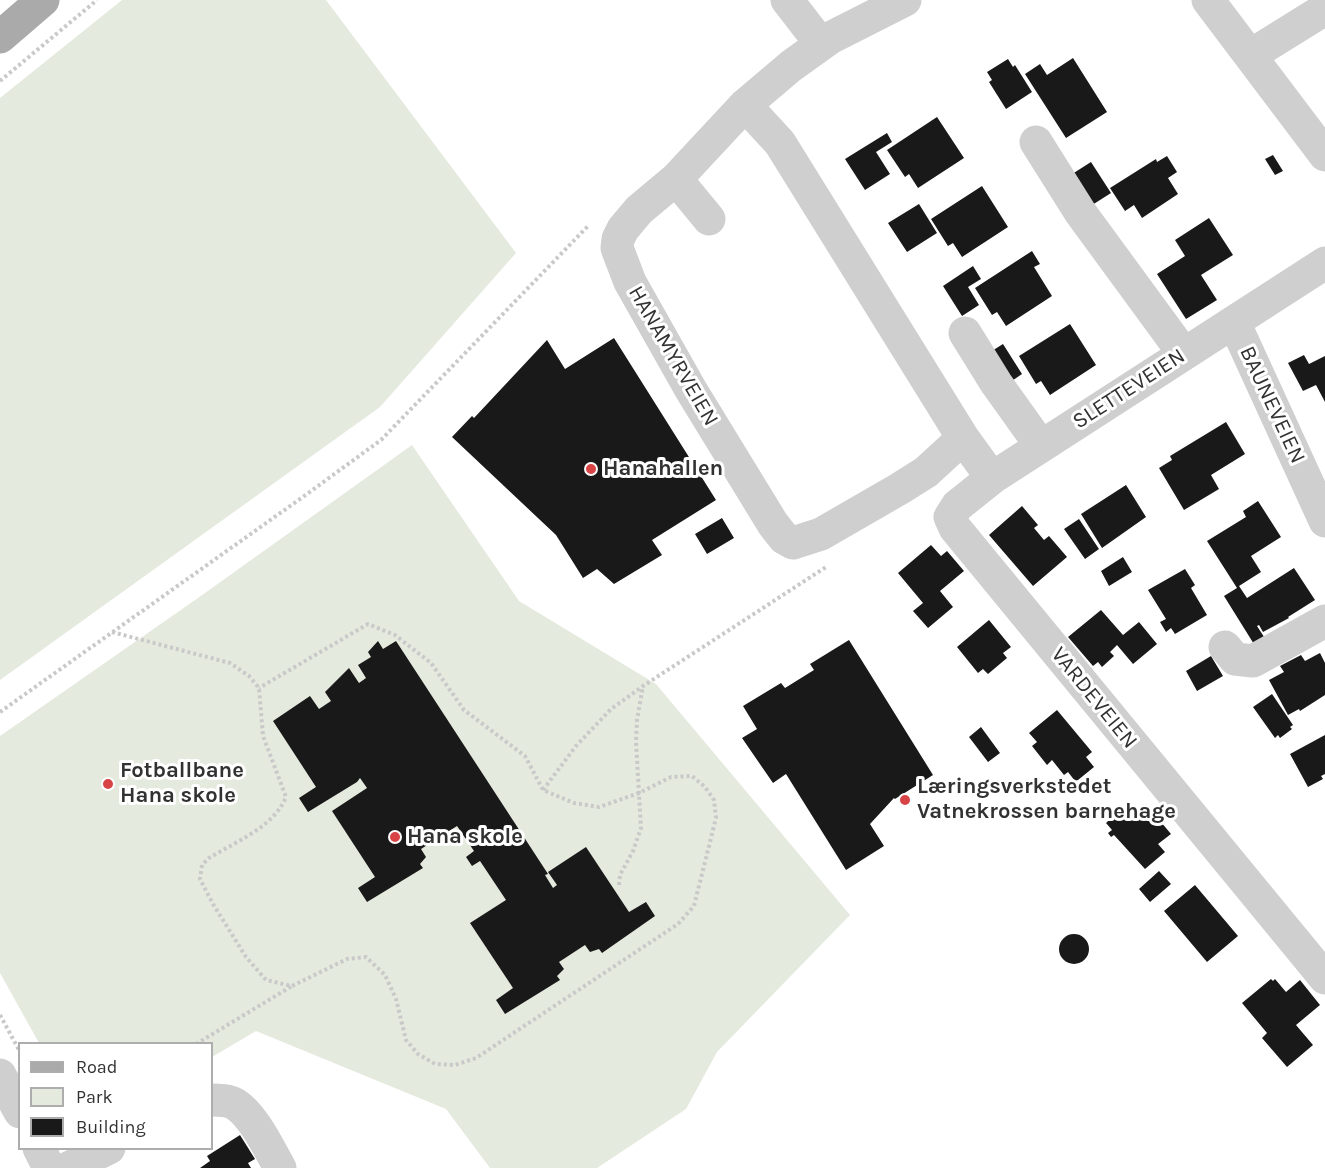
<!DOCTYPE html>
<meta charset="utf-8">
<style>
body{margin:0}
#map{position:relative;width:1325px;height:1168px;overflow:hidden;background:#fff;font-family:Karla,sans-serif}
canvas{display:block}
.legend{position:absolute;left:18px;top:1042px;width:195px;height:108px;box-sizing:border-box;background:#fff;border:2px solid #adadad;margin:0;padding:8px 10px;list-style:none;font-size:18px;color:#323232}
.legend li{display:flex;align-items:center;gap:12px;height:30px}
.legend b{width:30px;border:2px solid #adadad}
</style>
<div id="map">
<canvas width="1325" height="1168"></canvas>
<ul class="legend">
<li><b style="height:8px;background:#aaa"></b>Road</li>
<li><b style="height:16px;background:#e4eade"></b>Park</li>
<li><b style="height:16px;background:#191919"></b>Building</li>
</ul>
</div>
<script>
const context = document.querySelector('canvas').getContext('2d');
context.lineJoin = 'round';
function fill(path, color) {
  context.fillStyle = color;
  context.fill(path, 'evenodd');
}
function trace(path, color, width, dash) {
  context.strokeStyle = color;
  context.lineWidth = width;
  context.lineCap = dash ? 'butt' : 'round';
  context.setLineDash(dash || []);
  context.stroke(path);
}
function label(font, color, halo, rows, align = 'center') {
  context.font = font + ' Karla,sans-serif';
  context.lineWidth = 6;
  context.setLineDash([]);
  context.textBaseline = 'middle';
  context.strokeStyle = halo;
  context.fillStyle = color;
  for (const [text, x, y, turn = 0] of rows) {
    context.save();
    context.translate(x, y);
    context.rotate((+turn || 0) * Math.PI / 180);
    context.textAlign = isNaN(turn) ? turn : align;
    if (halo) context.strokeText(text, 0, 0);
    context.fillText(text, 0, 0);
    context.restore();
  }
}
const green = new Path2D(`
 M122,0H326L516,253L380,407L0,680V98Z
 M412,445L519,601L656,684L850,915L717,1052L686,1109L597,1168H490L446,1109L256,1031L212,1057V1044L39,1043L0,973V736L198,598Z`);
const building = new Path2D(`
 M1073,58L1107,112L1066,138L1025,74L1040,64L1047,75Z
 M1008,59L1013,67L1015,65L1032,92L1006,109L989,82L992,80L987,72Z
 M937,117L964,158L918,188L909,174L905,177L887,150Z
 M887,133L892,142L876,152L890,174L865,190L845,159Z
 M1273,155L1283,171L1275,175L1265,159Z
 M1167,156L1177,172L1168,178L1178,194L1142,218L1134,205L1125,211L1110,188L1156,159L1157,162Z
 M1091,162L1111,193L1089,207L1069,176Z
 M982,186L1008,227L962,257L953,243L948,246L931,219Z
 M919,204L937,233L907,252L888,223Z
 M1209,218L1233,255L1201,275L1217,300L1186,319L1157,274L1185,256L1175,240Z
 M1032,251L1040,264L1034,267L1052,296L1006,326L997,312L992,315L975,288Z
 M973,266L981,279L968,287L979,305L962,316L943,286Z
 M1070,324L1096,365L1050,395L1041,381L1036,384L1019,356Z
 M614,338L716,500L652,540L662,555L614,584L597,569L583,578L556,535L452,437L472,416L474,418L547,340L565,369Z
 M1003,344L1022,374L1006,385L987,354Z
 M1304,355L1309,364L1325,356V402L1316,385L1303,391L1288,363Z
 M1226,422L1245,454L1211,475L1219,489L1184,510L1159,468L1172,460L1170,456Z
 M1126,485L1146,517L1102,548L1081,514Z
 M1258,501L1281,537L1251,556L1261,572L1239,586L1247,598L1294,568L1315,600L1288,617L1289,618L1263,632L1259,625L1257,626L1268,643L1257,649L1224,596L1237,588L1207,541L1246,517L1243,511Z
 M1022,506L1038,525L1034,528L1044,540L1049,536L1067,557L1033,586L989,535Z
 M722,518L734,538L707,554L695,534Z
 M1079,519L1099,549L1085,559L1064,529Z
 M931,545L941,556L947,551L964,571L940,591L953,607L928,628L913,611L923,603L898,573Z
 M1123,557L1132,572L1109,586L1101,571Z
 M1185,569L1195,585L1191,588L1207,615L1175,634L1171,628L1166,632L1160,622L1166,619L1148,590Z
 M1101,610L1123,635L1139,622L1157,644L1133,664L1117,645L1110,652L1114,656L1102,667L1098,662L1093,666L1068,637Z
 M989,620L1011,647L1003,653L1007,658L988,674L983,669L978,673L957,647Z
 M849,640L933,775L895,799L894,798L870,824L884,846L846,870L786,774L773,783L742,738L757,729L743,706L781,683L785,688L814,670L810,664Z
 M378,641L383,649L396,641L548,874L545,875L553,888L557,885L548,872L586,847L629,912L646,902L655,916L602,953L599,949L590,952L585,945L559,962L564,969L557,976L560,980L505,1014L496,1000L513,988L470,923L506,900L480,861L472,866L466,857L474,851L457,826L421,849L426,857L420,864L423,868L367,902L358,888L375,877L332,811L367,788L360,778L357,782L308,812L299,798L316,787L273,721L310,696L319,709L331,701L325,692L349,668L359,683L366,678L358,665L371,657L368,652Z
 M1320,653L1325,663V695L1300,711L1299,709L1288,715L1269,680L1284,672L1280,666L1301,655L1305,661Z
 M1211,656L1223,676L1197,691L1186,671Z
 M1272,694L1293,725L1290,727L1292,729L1280,738L1278,735L1275,738L1253,707Z
 M1057,710L1092,752L1086,757L1094,767L1078,780L1075,781L1068,772L1064,775L1052,760L1047,765L1032,746L1037,742L1029,733Z
 M981,727L1000,753L988,762L969,737Z
 M1325,735V774L1321,776L1323,779L1308,787L1290,754Z
 M1146,804L1171,834L1158,844L1165,852L1145,869L1114,835L1111,837L1108,833L1112,830L1106,823L1120,810L1128,820Z
 M1159,871L1171,884L1150,902L1139,889Z
 M1195,885L1238,936L1207,962L1164,911Z
 M1059 949a15 15 0 1 1 30 0a15 15 0 1 1-30 0Z
 M1271,979L1273,981L1275,979L1286,992L1300,980L1320,1005L1296,1025L1313,1045L1287,1067L1262,1038L1267,1033L1242,1003Z
 M240,1135L255,1159L248,1163L251,1168H200L210,1161L207,1156Z`);
const path = new Path2D(`
 M0,81L97,0
 M112,632L230,663L249,676L259,688L263,736L286,797C274,827 235,842 209,858L202,865L200,879L213,904L246,957L266,980L292,986L347,959L366,957L385,975L396,999L406,1040L418,1054L435,1064L455,1065L476,1058L678,924L694,906L716,818L714,800L705,787L692,776L671,777L639,793L599,807L574,803L543,790L525,756L464,710L431,663L395,635L368,624L259,688
 M0,712L307,494L381,440L589,225
 M543,790L576,746L611,709L643,686L826,567
 M619,885L620,875L633,851L641,828L636,742L637,720L643,686
 M0,1015L19,1050
 M196,1044L292,986`);
const minor = new Path2D(`
 M787,0L821,44
 M905,0L830,38L791,66L745,105L676,179L639,210L623,229L618,239L617,248L630,282L691,390L773,524L784,538L793,543L821,534L899,489L926,472L963,438
 M1208,0L1325,155
 M1251,55L1325,9
 M745,105L780,143L963,438L992,478
 M1036,142L1080,212L1184,354
 M676,179L709,219
 M1325,263L992,478L957,506L950,517L955,528L1325,978
 M1234,322L1325,521
 M965,333L996,383L1041,446
 M1225,647L1235,659L1253,661L1325,621
 M0,1075L20,1112
 M212,1100C220,1100 228,1100 235,1104C254,1116 269,1149 280,1168
 M39,1148L49,1168
 M68,1168L109,1148`);
const major = new Path2D(`
 M0,37L43,0`);
const markers = [
 [591,469,6,"#d84446"],
 [108,784,6,"#d84446"],
 [905,800,6,"#d84446"],
 [395,837,6,"#d84446"]
];
const streetNames = [
 ["HANAMYRVEIEN",673,356,60],
 ["SLETTEVEIEN",1129,389,-33],
 ["BAUNEVEIEN",1272,405,65],
 ["VARDEVEIEN",1094,698,51]
];
const poiNames = [
 ["Hanahallen",603,469],
 ["Fotballbane",120,771],
 ["Hana skole",120,796],
 ["Læringsverkstedet",917,787],
 ["Vatnekrossen barnehage",917,812],
 ["Hana skole",407,837]
];
fill(green, '#e4eade');
fill(building, '#191919');
trace(path, '#c9c9c9', 4, [3, 3]);
trace(minor, '#cfcfcf', 33);
trace(major, '#aaa', 33);
for (const [x, y, r, color] of markers) {
  const dot = new Path2D();
  dot.arc(x, y, r, 0, 2 * Math.PI);
  context.fillStyle = color;
  context.fill(dot);
  trace(dot, '#fff', 2);
}
label('22px', '#323232', '#fff', streetNames);
label('bold 22px', '#323232', '#fff', poiNames, 'left');
</script>
